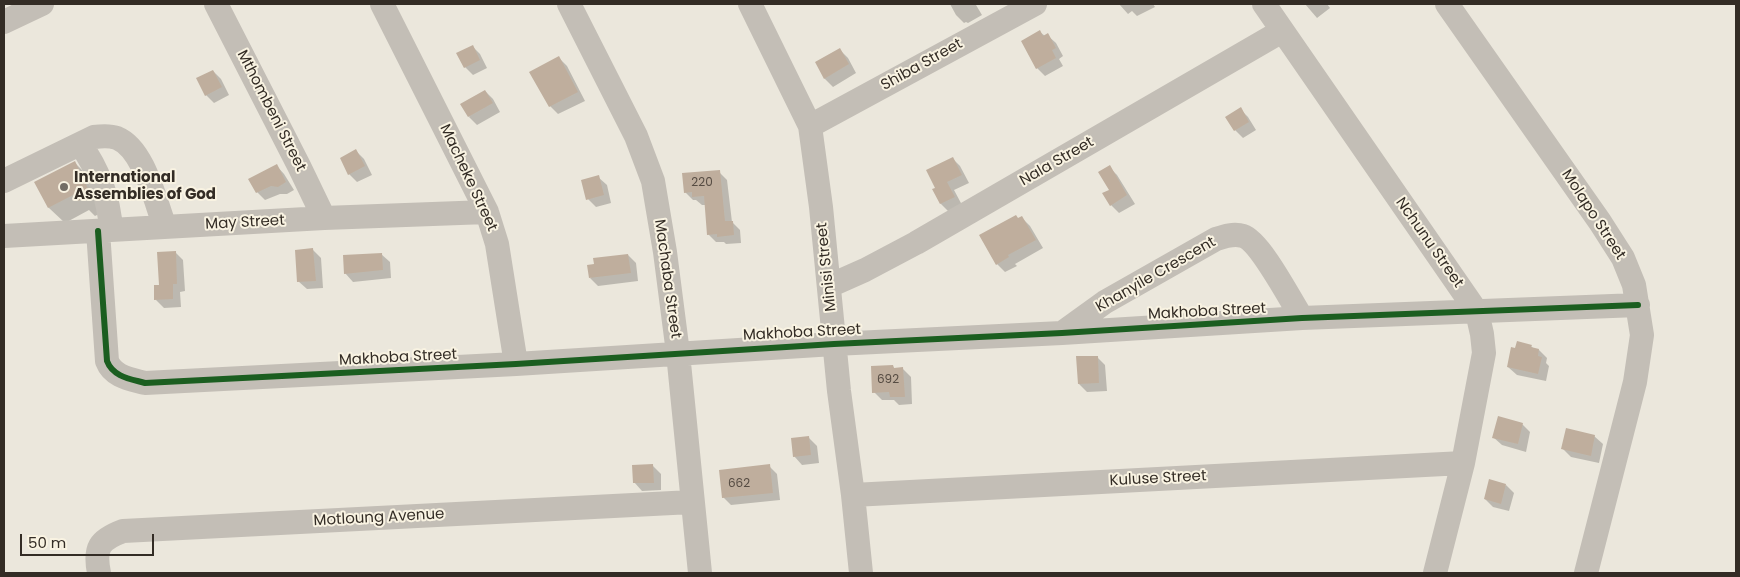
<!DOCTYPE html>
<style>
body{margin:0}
#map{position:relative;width:1740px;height:577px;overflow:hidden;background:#ebe7dc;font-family:Poppins,sans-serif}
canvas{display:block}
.frame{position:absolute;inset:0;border:5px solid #332c25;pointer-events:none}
.scale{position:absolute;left:20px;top:534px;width:134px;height:22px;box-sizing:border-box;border:2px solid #332c25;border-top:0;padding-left:6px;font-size:15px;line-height:18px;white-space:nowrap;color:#332c25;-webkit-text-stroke:4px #f9f3e2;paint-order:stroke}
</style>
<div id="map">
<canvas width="1740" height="577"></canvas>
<div class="frame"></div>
<div class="scale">50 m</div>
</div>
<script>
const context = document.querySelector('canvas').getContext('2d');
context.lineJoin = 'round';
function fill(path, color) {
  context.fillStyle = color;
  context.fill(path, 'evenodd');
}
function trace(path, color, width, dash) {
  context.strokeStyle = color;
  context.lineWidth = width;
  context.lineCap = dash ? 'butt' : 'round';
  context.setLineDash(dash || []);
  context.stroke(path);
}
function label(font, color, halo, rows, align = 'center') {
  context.font = font + ' Poppins,sans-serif';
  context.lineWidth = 4;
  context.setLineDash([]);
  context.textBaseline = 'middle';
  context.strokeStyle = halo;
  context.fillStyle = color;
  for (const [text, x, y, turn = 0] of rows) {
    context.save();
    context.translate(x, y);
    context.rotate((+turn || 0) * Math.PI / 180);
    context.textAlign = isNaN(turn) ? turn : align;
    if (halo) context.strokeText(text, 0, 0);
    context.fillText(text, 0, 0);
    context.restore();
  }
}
const shadow = new Path2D(`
 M950,4H978L976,5L982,15L968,23L966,22L964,23L956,15Z
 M1119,4H1153L1155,7L1137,16L1132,11L1128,14Z
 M1305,4H1327L1330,8L1317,18Z
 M1040,32L1045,36L1047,35L1056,43L1063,56L1059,59L1063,66L1045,76L1037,68Z
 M472,46L480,54L487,68L473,75L465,67Z
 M840,50L848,58L856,73L833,87L825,79L817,62Z
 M559,58L567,66L585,101L558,114L550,106Z
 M213,71L221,79L229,95L214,103L206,95Z
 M485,91L493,99L500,112L477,125L469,117Z
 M1240,109L1248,117L1256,130L1243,138L1235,130Z
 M356,151L364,159L372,175L357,182L349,174Z
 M952,158L960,166L969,183L954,190L962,205L949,212L941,204L934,190L936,188Z
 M75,163L91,179L105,211L95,216L89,210L65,223L49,208L36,182Z
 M276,165L284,174L294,190L287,194H280L265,200L257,192Z
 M1109,167L1117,175L1135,204L1119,213L1111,205Z
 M719,172L727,180L732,222L740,230L741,243L726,244L724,242H716L708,234L706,205H702L696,200H693L685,192Z
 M598,177L607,185L611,203L596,207L588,199Z
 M1022,218L1030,226L1043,248L1015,264L1017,266L1005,272L997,264L1019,219Z
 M313,250L321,258L323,288L307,289L298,281Z
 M175,252L183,260L185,291L180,292L181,307L164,308L156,300Z
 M381,254L390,262L391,278L353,282L345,273Z
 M628,255L636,263L638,281L598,286L590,278Z
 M1531,346L1534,349L1539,350L1547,358L1546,363L1549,366L1546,381L1517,375L1508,367Z
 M1097,357L1105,365L1107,391L1087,392L1079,384Z
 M893,367L895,369H903L911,377L912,404L899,405L894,400H882L874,392Z
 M1522,424L1530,432L1526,452L1502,445L1493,437Z
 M1594,436L1603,444L1599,463L1571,457L1563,449Z
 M809,438L817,446L819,463L802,465L794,456Z
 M653,466L661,474V490L642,491L634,482Z
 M769,466L777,474L780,500L731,505L723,497Z
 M1506,485L1514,493L1509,511L1493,507L1485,499Z`);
const building = new Path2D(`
 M1040,30L1043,36L1048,33L1056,48L1052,50L1056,58L1036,69L1021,41Z
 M473,45L480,60L464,68L456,53Z
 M840,48L849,64L824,79L815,62Z
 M559,56L578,92L549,107L529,72Z
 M213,70L222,87L205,96L196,78Z
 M485,90L493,103L468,117L460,104Z
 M1241,107L1249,122L1234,131L1225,117Z
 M356,149L365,166L348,175L340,158Z
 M953,157L962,175L947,182L955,197L940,204L932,189L935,188L926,170Z
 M75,161L91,195L78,201L75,194L48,208L34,182Z
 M277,164L286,182L278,187L271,186L256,193L248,179Z
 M1110,165L1127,195L1110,206L1102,193L1109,190L1098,172Z
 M720,170L725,221H733L734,235L717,237V234L707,235L704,196L692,197V192L684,193L682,173Z
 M599,175L604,195L586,200L581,180Z
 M1016,215L1018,218L1022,216L1036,240L1008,255L1009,257L996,265L979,235Z
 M313,248L316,281L297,282L295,250Z
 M176,251L177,284H173V299L154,300V285H159L157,252Z
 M382,253L383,270L344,274L343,255Z
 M628,254L631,273L589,278L587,265L594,264L593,258Z
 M1517,341L1532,345L1531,347L1539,349L1538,356L1542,357L1538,374L1507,367L1511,347L1515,348Z
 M1076,356H1098L1099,383L1078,384Z
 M893,365L894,368L903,367L905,397H890L889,392L872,393L871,366Z
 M1498,416L1523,423L1518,444L1492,438Z
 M1566,428L1595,435L1591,456L1561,449Z
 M809,436L811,455L793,457L791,438Z
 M653,464L654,483H633L632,465Z
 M770,464L773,493L722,498L719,470Z
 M1489,479L1506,484L1501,504L1484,499Z`);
const minor = new Path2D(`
 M216,4L299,166L324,218
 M382,4L487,212L497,244L516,364
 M569,4L636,136L653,181L665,252L678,353L700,573
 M750,4L810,126L821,207L839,391L853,495L861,573
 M1264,4L1477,312L1482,334L1484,353L1463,463L1435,573
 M1447,4L1600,222L1623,258L1634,285L1642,335L1635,382L1586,573
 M4,22L42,4
 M810,126L1035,4
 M80,144C99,170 109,198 111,230
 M4,181L94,137C101,136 109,135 117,138C144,149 155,201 165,227
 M98,231L107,361C113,377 131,379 145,383L516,364L834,344L1062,333L1302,318L1638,305
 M4,236L324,218L487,212
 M829,286L865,270L916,243L1282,31
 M1062,333L1105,302L1216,239C1225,236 1234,233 1243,236C1260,241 1291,301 1302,318
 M853,495L1463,463
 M99,573C94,548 99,540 123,531L692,502`);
const cycleway = new Path2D(`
 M98,231L107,361C113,377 131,379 145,383L516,364L834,344L1062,333L1302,318L1638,305`);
const markers = [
 [64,187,5,"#736d65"]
];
const numberNames = [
 ["220",702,183],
 ["692",888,380],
 ["662",739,484]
];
const streetNames = [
 ["Shiba Street",922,65,-29],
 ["Mthombeni Street",271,111,63],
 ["Nala Street",1057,162,-30],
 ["Macheke Street",468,178,65],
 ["Molapo Street",1593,215,57],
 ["May Street",245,223,-3],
 ["Nchunu Street",1429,243,55],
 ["Minisi Street",827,267,-96],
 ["Khanyile Crescent",1156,275,-30],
 ["Machaba Street",667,279,82],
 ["Makhoba Street",1207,312,-3],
 ["Makhoba Street",802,333,-3],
 ["Makhoba Street",398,358,-3],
 ["Kuluse Street",1158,479,-3],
 ["Motloung Avenue",379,518,-3]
];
const poiNames = [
 ["International",74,178],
 ["Assemblies of God",74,195]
];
fill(shadow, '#0003');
fill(building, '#bfae9d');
trace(minor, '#c3beb6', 24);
trace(cycleway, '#1b5e20', 6);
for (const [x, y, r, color] of markers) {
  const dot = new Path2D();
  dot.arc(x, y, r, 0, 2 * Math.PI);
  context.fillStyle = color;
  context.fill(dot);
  trace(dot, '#f9f3e2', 2);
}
label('12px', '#564c43', null, numberNames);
label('15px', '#332c25', '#f9f3e2', streetNames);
label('bold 15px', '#332c25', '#f9f3e2', poiNames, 'left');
</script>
